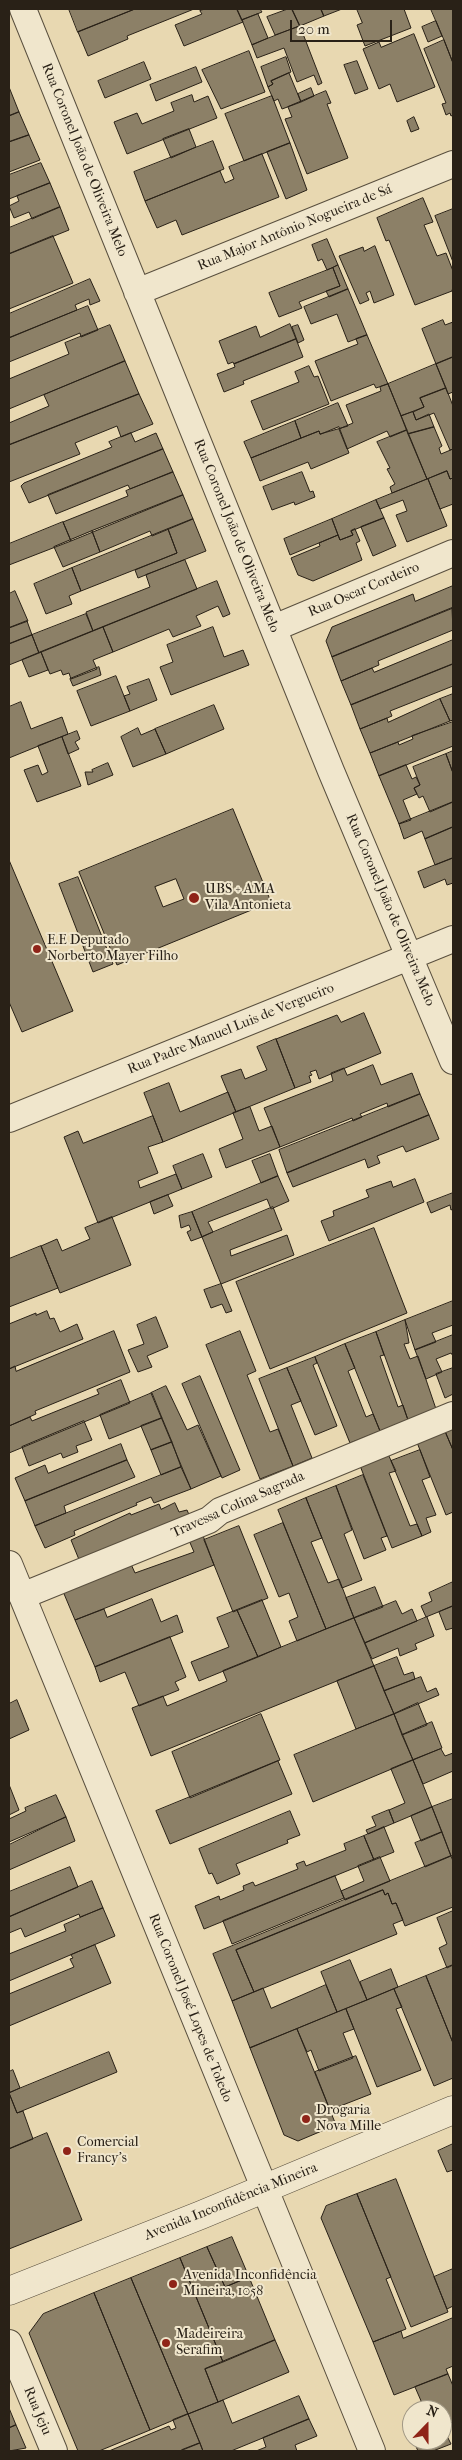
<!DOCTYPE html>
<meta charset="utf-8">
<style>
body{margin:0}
#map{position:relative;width:462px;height:2460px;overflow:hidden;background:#e8d8b1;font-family:"IM FELL French Canon",serif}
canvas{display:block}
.frame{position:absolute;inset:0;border:10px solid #292117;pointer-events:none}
.north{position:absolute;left:402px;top:2400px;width:50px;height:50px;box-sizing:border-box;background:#f0e6cc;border:1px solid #a09784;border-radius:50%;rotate:22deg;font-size:14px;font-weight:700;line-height:20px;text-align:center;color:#292117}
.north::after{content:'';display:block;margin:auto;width:18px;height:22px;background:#8f2418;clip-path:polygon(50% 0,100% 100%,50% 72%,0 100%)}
.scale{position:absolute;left:290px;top:20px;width:102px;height:22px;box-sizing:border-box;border:2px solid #292117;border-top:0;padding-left:6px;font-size:15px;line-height:18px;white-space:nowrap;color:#292117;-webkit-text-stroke:4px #f0e6cc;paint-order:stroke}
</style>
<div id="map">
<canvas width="462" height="2460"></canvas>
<div class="frame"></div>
<div class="north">N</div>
<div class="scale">20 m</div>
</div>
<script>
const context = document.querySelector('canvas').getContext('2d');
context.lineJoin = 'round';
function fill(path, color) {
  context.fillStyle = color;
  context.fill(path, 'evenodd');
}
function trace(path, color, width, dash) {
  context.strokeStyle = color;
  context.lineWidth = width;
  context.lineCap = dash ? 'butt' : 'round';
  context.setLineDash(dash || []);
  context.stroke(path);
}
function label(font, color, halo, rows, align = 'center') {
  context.font = font + ' "IM FELL French Canon",serif';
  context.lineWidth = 4;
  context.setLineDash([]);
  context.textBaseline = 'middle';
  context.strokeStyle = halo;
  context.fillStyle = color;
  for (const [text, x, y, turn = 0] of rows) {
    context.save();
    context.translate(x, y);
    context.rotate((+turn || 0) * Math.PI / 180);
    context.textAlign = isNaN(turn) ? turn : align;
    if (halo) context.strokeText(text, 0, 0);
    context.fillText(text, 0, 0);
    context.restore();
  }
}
const building = new Path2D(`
 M69,9H135L78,32Z
 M135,9H194L127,36L128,39L88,56L78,32Z
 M205,9H237L243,22L184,46L175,25L202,14L200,11Z
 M237,9H260L262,12L242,20Z
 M288,9H292L300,26L275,35L267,17Z
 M292,9H321L324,16L300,26Z
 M321,9H342L324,16Z
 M357,9H404L411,28L365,46L357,25L362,23Z
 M431,9H453V63L444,40Z
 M258,14L268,38L252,45L242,20Z
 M436,21L442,36L428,42L422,27Z
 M300,26L322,83L318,85L314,75L297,82L284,48L257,58L252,45Z
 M414,34L435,87L397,102L390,84L379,89L363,49L379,42L381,47Z
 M444,40L453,63V115L451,116L450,113L446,115L442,104L446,103L424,49Z
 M249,51L265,92L221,109L202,70Z
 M286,57L291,72L271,81L273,84L268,87L261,67Z
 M357,61L368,89L355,94L344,65Z
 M144,62L151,79L105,98L98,81Z
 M196,67L202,82L156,101L150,85Z
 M289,73L301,102L282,109L278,99L274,101L268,87L273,84L271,81Z
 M9,87L19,112L9,116Z
 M311,88L314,96L301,102L298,94Z
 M326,91L331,103L327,104L348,158L307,174L285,119L292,117L288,107Z
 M192,95L194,102L208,96L217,118L127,154L114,122L137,113L142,124L174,111L171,103Z
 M272,96L290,143L244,161L225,114Z
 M19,112L29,135L9,142V116Z
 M414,117L419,129L411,132L407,121Z
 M189,129L196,147L171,158L163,139Z
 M29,135L40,160L9,172V142Z
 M213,141L224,169L145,201L134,172Z
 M290,143L307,190L286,199L267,152Z
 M262,154L279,197L182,235L176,220L157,228L145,201L220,171L225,183L234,179L229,167Z
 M41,163L50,183L9,199V175Z
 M50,183L60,207L32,219L29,212L14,218L9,206L19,201L17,196Z
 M423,198L433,222L424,225L437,256L446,253L453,271V287L452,291L415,305L389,240L386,241L377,218Z
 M60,207L69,230L9,254V228Z
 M453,209V262L435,216Z
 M53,236L73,283L9,309V254Z
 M327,239L338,265L327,270L322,259L318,261L312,245Z
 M375,246L394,295L374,303L370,291L366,293L369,300L360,304L339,256L363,247L364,251Z
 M338,265L348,289L329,297L326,291L340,286L333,268Z
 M333,268L340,286L299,302L302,308L279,317L269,293Z
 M90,279L100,301L90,305L89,299L75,305L77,310L9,338V314Z
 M348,289L367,335L348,342L337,314L311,324L304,307Z
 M88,306L98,330L81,337L80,333L9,362V338Z
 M443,320L445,325L453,322V357L436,364L422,329Z
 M290,324L296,339L234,364L233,362L228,364L219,341L256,326L260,337Z
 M110,325L125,361L9,409V379L69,354L65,343Z
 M298,325L304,340L298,343L292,327Z
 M367,335L388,384L376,388L374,384L331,401L315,361L358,344L356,339Z
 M296,339L303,357L243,381L244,384L224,392L217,374L235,367L234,364Z
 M453,357V392L448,394L436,364Z
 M125,361L139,394L9,445V423L49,406L44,395Z
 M436,364L446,388L420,398L424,407L401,416L388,384Z
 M309,366L314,377L318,376L329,404L263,430L251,401L299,382L295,372Z
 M388,384L407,430L390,437L387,431L347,449L339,429L353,423L346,405L381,391L380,387Z
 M446,388L453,406V449L450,450L434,413L416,420L413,412L424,407L420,398Z
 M139,394L153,424L121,437L117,426L75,443L80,454L9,482V445Z
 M338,403L348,426L320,434L319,431L301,438L295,421Z
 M413,412L416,420L429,414L434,427L408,434L401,416Z
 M295,421L301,438L251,458L244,442Z
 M339,427L349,453L311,469L308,462L260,481L251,458L319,431L320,434Z
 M434,427L442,446L439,448L441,454L453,449V478L450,479L447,471L427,479L408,434Z
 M407,430L427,479L392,493L390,487L395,484L387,469L390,468L377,442Z
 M131,433L135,442L156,433L163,449L29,503L21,486L24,483L112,447L109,442Z
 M163,449L173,472L130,489L128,485L56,514L48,495Z
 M447,471L450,479L453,478V504L440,509L428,479Z
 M173,472L183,495L71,541L63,522L128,496L126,491Z
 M302,472L310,492L313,491L315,497L295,505L294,502L272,510L263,487Z
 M428,479L447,526L407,542L396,515L407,511L403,500L380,509L376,500Z
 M183,495L193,519L152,536L150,531L100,552L92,531Z
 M376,500L384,518L351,531L353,535L340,540L332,519Z
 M384,518L396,546L373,556L361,527Z
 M193,519L206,551L138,578L135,570L177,553L168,529Z
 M332,519L338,535L290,555L284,539Z
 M63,522L71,541L9,565V544Z
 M168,529L177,553L81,591L72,568Z
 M355,529L360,541L356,543L362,560L313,581L298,575L291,558L320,546L319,543L338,535L340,540L353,535L351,531Z
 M92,531L100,552L63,567L54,547Z
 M185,560L197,589L93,631L86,612L150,587L146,575Z
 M72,568L81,591L69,596L72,604L46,614L34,584Z
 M217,581L230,614L223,617L218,606L196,616L201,626L173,637L169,629L113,652L103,627Z
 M453,586V608L332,657L326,641L332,627L413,594L415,601Z
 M15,591L28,621L9,628V594Z
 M452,608L453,630L378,661L379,665L341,681L332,657Z
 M86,614L93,631L39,653L32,635Z
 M27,621L32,635L9,644V628Z
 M103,627L113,652L93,660L97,669L71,679L69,673L63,675L61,670L50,674L41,652Z
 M213,627L224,657L243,650L249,665L171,695L160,667L173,662L167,645Z
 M32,635L39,653L9,665V644Z
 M453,640V664L351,705L341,681L372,668L374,672Z
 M41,652L48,670L29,677L22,660Z
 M453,664V686L390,711L392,716L360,729L351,705Z
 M99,667L101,675L73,686L70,679Z
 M116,676L130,711L91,726L77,691Z
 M149,679L157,700L130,711L124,696L130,694L127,687Z
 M453,694V720L450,721L440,699Z
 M440,699L450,721L370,753L360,729L387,718L388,722Z
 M21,702L31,729L62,717L68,734L9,758V707Z
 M214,705L224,729L166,754L155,729Z
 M453,722V746L379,776L370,753L398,742L399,745L413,739L412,736Z
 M138,728L141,735L155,729L166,754L133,767L121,737Z
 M77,731L80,739L75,742L79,749L68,754L62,737Z
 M62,737L81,786L37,802L24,770L38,765L42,775L48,772L38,746Z
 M453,751V773L446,754Z
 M446,754L453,773V802L430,812L423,796L419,798L414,788L420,785L413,767Z
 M108,763L113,775L88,785L85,772H93L92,770Z
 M406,765L412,779L416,777L420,785L414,788L417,794L403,800L411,820L399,824L379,776Z
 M453,802V827L425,839L422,831L404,839L399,824Z
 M233,809L271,902L117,965L79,872ZM176,879L184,899L163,907L155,887Z
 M453,827V858L435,865L425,839Z
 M453,858V883L447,885L445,879L424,888L418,872Z
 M9,860L73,1011L22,1032L9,1002Z
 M78,877L113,964L93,972L59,884Z
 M364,1013L381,1053L319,1079L316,1070L310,1072L312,1075L309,1076L311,1082L295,1088L276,1039L337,1015L341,1022Z
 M276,1039L295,1088L236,1112L221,1076L241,1069L245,1079L267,1070L257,1047Z
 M373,1065L381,1085L412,1073L420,1094L388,1107L387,1103L360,1114L362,1117L353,1121L352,1118L280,1147L264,1108L333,1081L331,1073L344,1068L347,1075Z
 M169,1083L180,1112L228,1092L236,1112L163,1142L144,1093Z
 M420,1094L429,1115L287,1173L279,1150Z
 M250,1107L259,1131L272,1126L280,1147L226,1168L219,1149L243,1139L233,1113Z
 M429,1115L439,1139L406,1152L403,1146L377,1156L380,1163L368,1168L365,1159L293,1187L287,1173Z
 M153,1116L163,1142L148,1147L158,1173L138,1181L140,1188L176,1174L182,1189L98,1223L64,1137L78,1131L83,1143Z
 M203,1154L212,1177L182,1189L173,1166Z
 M270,1154L278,1176L261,1183L252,1161Z
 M278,1176L289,1201L271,1209L267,1199L208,1222L213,1232L202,1237L192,1212Z
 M415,1179L424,1202L329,1241L321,1221L334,1216L333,1211L369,1197L366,1190L391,1181L393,1187Z
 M453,1193V1209L451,1210L450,1205L431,1213L427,1203Z
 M168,1195L173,1206L154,1214L150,1202Z
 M273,1207L282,1230L230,1250L231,1256L287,1235L294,1255L221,1284L202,1237Z
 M192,1212L202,1237L191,1241L187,1232L191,1230L189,1225L181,1228L179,1216Z
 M112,1217L131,1265L60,1293L41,1246L57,1239L62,1251L90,1239L85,1228Z
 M374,1228L407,1313L270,1369L236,1282Z
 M41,1246L58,1288L9,1307V1259Z
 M221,1284L232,1311L226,1313L222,1304L211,1308L204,1290Z
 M453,1301V1325L432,1333L436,1342L415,1350L405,1320Z
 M47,1311L50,1319L54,1318L60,1332L77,1324L83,1339L9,1369V1324L36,1313V1315Z
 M156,1317L168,1347L147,1356L152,1367L138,1372L128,1350L144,1344L137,1325Z
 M405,1320L409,1343L404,1344L410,1359L418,1356L436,1409L408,1420L376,1332Z
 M114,1331L130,1372L35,1411L36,1414L9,1426V1369L15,1366L16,1371Z
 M240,1331L256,1371L247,1375L270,1432L278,1429L293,1466L260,1479L206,1345Z
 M376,1332L384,1355L380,1356L398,1407L403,1405L408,1420L380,1431L345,1344Z
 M453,1335V1356L451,1353L436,1359L442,1372L426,1379L415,1350Z
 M345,1344L355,1368L348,1371L366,1417L373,1414L380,1431L350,1443L315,1357Z
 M315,1357L317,1363L313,1365L337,1426L315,1435L287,1368Z
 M287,1368L301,1401L291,1405L312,1458L293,1466L259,1379Z
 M453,1368V1394L445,1398L436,1374Z
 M200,1376L240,1470L222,1478L182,1384Z
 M121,1380L130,1403L9,1453V1426L30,1417L32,1421L99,1394L97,1390Z
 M166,1386L187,1430L198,1425L221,1476L191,1489L151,1393Z
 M152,1393L162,1418L109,1439L100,1415Z
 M162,1418L172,1442L151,1450L141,1426Z
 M84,1421L92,1440L76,1446L78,1452L63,1458L61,1453L29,1466L22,1447Z
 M453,1425V1450L444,1429Z
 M444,1429L453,1450V1512L446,1515L416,1440Z
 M172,1442L181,1467L161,1475L151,1450Z
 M121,1444L127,1460L25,1501L15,1478L45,1465L48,1473Z
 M420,1450L430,1477L422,1480L436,1515L426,1518L431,1532L422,1536L391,1461Z
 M387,1452L396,1471L389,1473L410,1526L417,1524L422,1536L392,1548L359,1463Z
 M127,1460L135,1477L64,1506L66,1513L35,1526L25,1501Z
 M181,1467L191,1489L154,1503L151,1497L136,1503L137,1505L74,1531L75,1535L45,1548L35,1526Z
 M363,1475L387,1536L381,1538L386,1550L364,1559L336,1486Z
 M336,1486L352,1530L344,1534L362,1580L342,1588L306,1498Z
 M306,1498L322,1538L311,1542L328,1583L339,1579L354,1618L326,1629L278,1510Z
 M175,1503L179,1512L187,1510L190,1517L80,1562L71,1540L130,1513L131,1515L159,1504L161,1509Z
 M283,1523L326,1629L297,1641L289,1621L298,1617L289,1593L279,1597L254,1535Z
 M239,1526L268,1598L233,1612L204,1540Z
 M202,1533L214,1565L75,1620L62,1589L130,1562L135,1573L194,1552L188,1538Z
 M453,1582V1606L426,1617L421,1606L432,1601L429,1593Z
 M375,1587L383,1607L354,1618L346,1598Z
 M152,1599L161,1622L177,1615L183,1632L95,1667L75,1620L104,1609L107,1617Z
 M262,1600L281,1647L258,1657L237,1610Z
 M396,1601L402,1614L412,1609L417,1621L365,1643L354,1618Z
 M453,1606V1628L446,1630L439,1612Z
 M237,1610L258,1657L199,1681L191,1662L229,1647L217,1618Z
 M427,1617L434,1636L415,1644L417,1649L400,1656L398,1648L372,1659L365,1643Z
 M354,1618L374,1666L151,1756L132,1708L163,1696L167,1706L227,1681L223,1671Z
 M170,1637L186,1677L175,1682L179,1690L139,1706L125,1672L100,1682L95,1667Z
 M397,1657L404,1675L413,1672L415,1679L384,1691L374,1666Z
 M374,1666L394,1714L356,1729L337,1681Z
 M421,1677L427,1692L436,1688L439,1695L394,1714L384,1691Z
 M17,1700L29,1730L9,1739V1704Z
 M418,1703L427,1725L402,1735L394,1714Z
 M261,1714L280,1760L190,1798L172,1752Z
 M394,1714L413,1760L313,1802L294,1755Z
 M432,1722L442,1748L413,1760L402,1735Z
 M441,1749L445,1756L453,1753V1771L423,1784L413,1760Z
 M413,1760L432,1807L394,1823L389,1810L405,1803L391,1769Z
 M278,1761L292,1794L170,1844L156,1811Z
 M10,1787L19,1810L9,1815V1788Z
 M56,1795L66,1817L9,1842V1819L26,1811L25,1808Z
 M453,1799V1855L451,1856L432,1807Z
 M432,1807L442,1832L421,1841L411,1816Z
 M389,1810L394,1823L368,1834L366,1830L376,1826L372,1817Z
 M290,1811L300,1835L287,1840L288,1843L236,1864L240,1874L217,1884L212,1873L209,1874L199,1849Z
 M66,1817L75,1841L9,1870V1845Z
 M384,1827L394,1852L374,1860L364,1836Z
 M442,1832L451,1856L425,1867L415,1843Z
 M364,1836L374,1860L204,1929L195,1906L219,1896L220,1900L244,1890L243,1886L253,1882L255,1886L298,1869L296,1864L304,1861L306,1866L346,1850L344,1844Z
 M451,1856L453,1861V1907L405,1926L396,1903L392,1904L388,1893L385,1895L383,1890L236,1950L254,1992L232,2001L213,1954Z
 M380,1857L390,1881L345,1900L341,1891L364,1881L358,1866Z
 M70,1867L78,1887L9,1917V1892Z
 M335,1876L344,1898L232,1944L223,1921Z
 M92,1881L103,1908L80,1917L79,1914L25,1937L21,1928L9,1933V1917Z
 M383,1890L385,1895L388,1893L392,1904L396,1903L403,1920L393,1924L397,1934L254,1992L236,1950Z
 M103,1908L115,1936L9,1981V1954L66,1931L64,1925Z
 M453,1911V1965L447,1968L439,1948L447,1944L437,1918Z
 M95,1945L111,1983L9,2026V1994L74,1967L70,1959L73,1958L71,1955Z
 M350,1960L367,2000L337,2012L321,1972Z
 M453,1965V2043L426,1976Z
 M391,1969L398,1987L367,2000L360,1982Z
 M426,1976L453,2043V2078L434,2086L394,1989Z
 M326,1985L337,2012L250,2048L232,2001L263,1988L271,2008Z
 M394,1989L402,2007L396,2009L421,2070L377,2087L346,2009Z
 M346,2009L354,2029L343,2033L353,2058L319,2071L311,2050L307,2052L297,2029Z
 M297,2029L336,2125L298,2141L284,2135L250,2048Z
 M109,2052L117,2072L17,2113L9,2093Z
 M356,2056L371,2094L330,2110L315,2072Z
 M13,2070L20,2088L9,2093V2072Z
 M9,2093L17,2113L23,2111L33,2139L9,2149Z
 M47,2133L82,2220L9,2249V2149Z
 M453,2144V2170L447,2172L438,2151Z
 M396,2179L448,2312L411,2327L357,2194Z
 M357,2194L391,2277L386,2279L406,2329L373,2342L321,2218L326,2206Z
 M232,2237L249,2277L225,2287L207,2247Z
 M207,2247L225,2287L249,2277L275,2340L223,2362L180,2258Z
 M180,2258L223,2362L205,2369L218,2402L188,2414L131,2278Z
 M453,2269V2306L447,2309L434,2277Z
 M131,2278L188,2414L150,2430L94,2293Z
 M94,2293L150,2430L99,2451H78L29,2333L43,2314Z
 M453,2318V2366L446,2369L448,2374L394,2395L373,2342L401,2331L403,2338Z
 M275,2340L289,2372L218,2402L205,2369Z
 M448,2374L453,2386V2422L442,2426V2410H425L415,2387Z
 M299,2396L309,2419L231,2451H203L188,2414L223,2400L232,2423Z
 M9,2408L16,2425L9,2428Z
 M188,2414L200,2443L180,2451H109L169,2426L171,2430L176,2428L173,2420Z
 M309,2419L317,2436L295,2445L297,2451H256L266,2447L263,2438Z
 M16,2425L26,2448L9,2451V2428Z
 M442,2426L451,2444L433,2451H418L413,2440H442Z
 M200,2443L203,2451H183L182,2450Z`);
const minor = new Path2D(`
 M23,9L331,771L453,1061
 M137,292L453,164
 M274,628L453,553
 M9,1119L453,939
 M9,1564L372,2451
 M22,1596L209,1520L220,1511L453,1415
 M9,2343L54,2451`);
const tertiary = new Path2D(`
 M9,2291L201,2215L453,2110`);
const markers = [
 [194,898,6,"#8f2418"],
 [37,949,5,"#8f2418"],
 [306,2119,5,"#8f2418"],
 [67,2151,5,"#8f2418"],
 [173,2284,5,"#8f2418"],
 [166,2343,5,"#8f2418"]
];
const streetNames = [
 ["Rua Coronel João de Oliveira Melo",84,160,68],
 ["Rua Major Antônio Nogueira de Sá",295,228,-22],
 ["Rua Coronel João de Oliveira Melo",236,536,68],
 ["Rua Oscar Cordeiro",364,590,-23],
 ["Rua Coronel João de Oliveira Melo",390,910,67],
 ["Rua Padre Manuel Luis de Vergueiro",231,1029,-22],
 ["Travessa Colina Sagrada",238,1505,-24],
 ["Rua Coronel José Lopes de Toledo",190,2008,68],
 ["Avenida Inconfidência Mineira",231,2202,-22],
 ["Rua Jeju",37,2411,67]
];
const poiNames = [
 ["UBS + AMA",205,890],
 ["Vila Antonieta",205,906],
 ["E.E Deputado",47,941],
 ["Norberto Mayer Filho",47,957],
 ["Drogaria",316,2111],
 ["Nova Mille",316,2127],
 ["Comercial",77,2143],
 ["Francy's",77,2159],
 ["Avenida Inconfidência",183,2276],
 ["Mineira, 1058",183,2292],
 ["Madeireira",176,2335],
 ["Serafim",176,2351]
];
fill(building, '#8c8067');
trace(building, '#292117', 1);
trace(minor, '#594f3e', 28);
trace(tertiary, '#594f3e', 29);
trace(minor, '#f0e6cc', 26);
trace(tertiary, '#f0e6cc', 28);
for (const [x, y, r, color] of markers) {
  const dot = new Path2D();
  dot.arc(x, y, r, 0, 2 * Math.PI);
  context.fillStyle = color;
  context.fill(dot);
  trace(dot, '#f0e6cc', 2);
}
label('14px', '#292117', '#f0e6cc', streetNames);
label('14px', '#292117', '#f0e6cc', poiNames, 'left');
</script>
